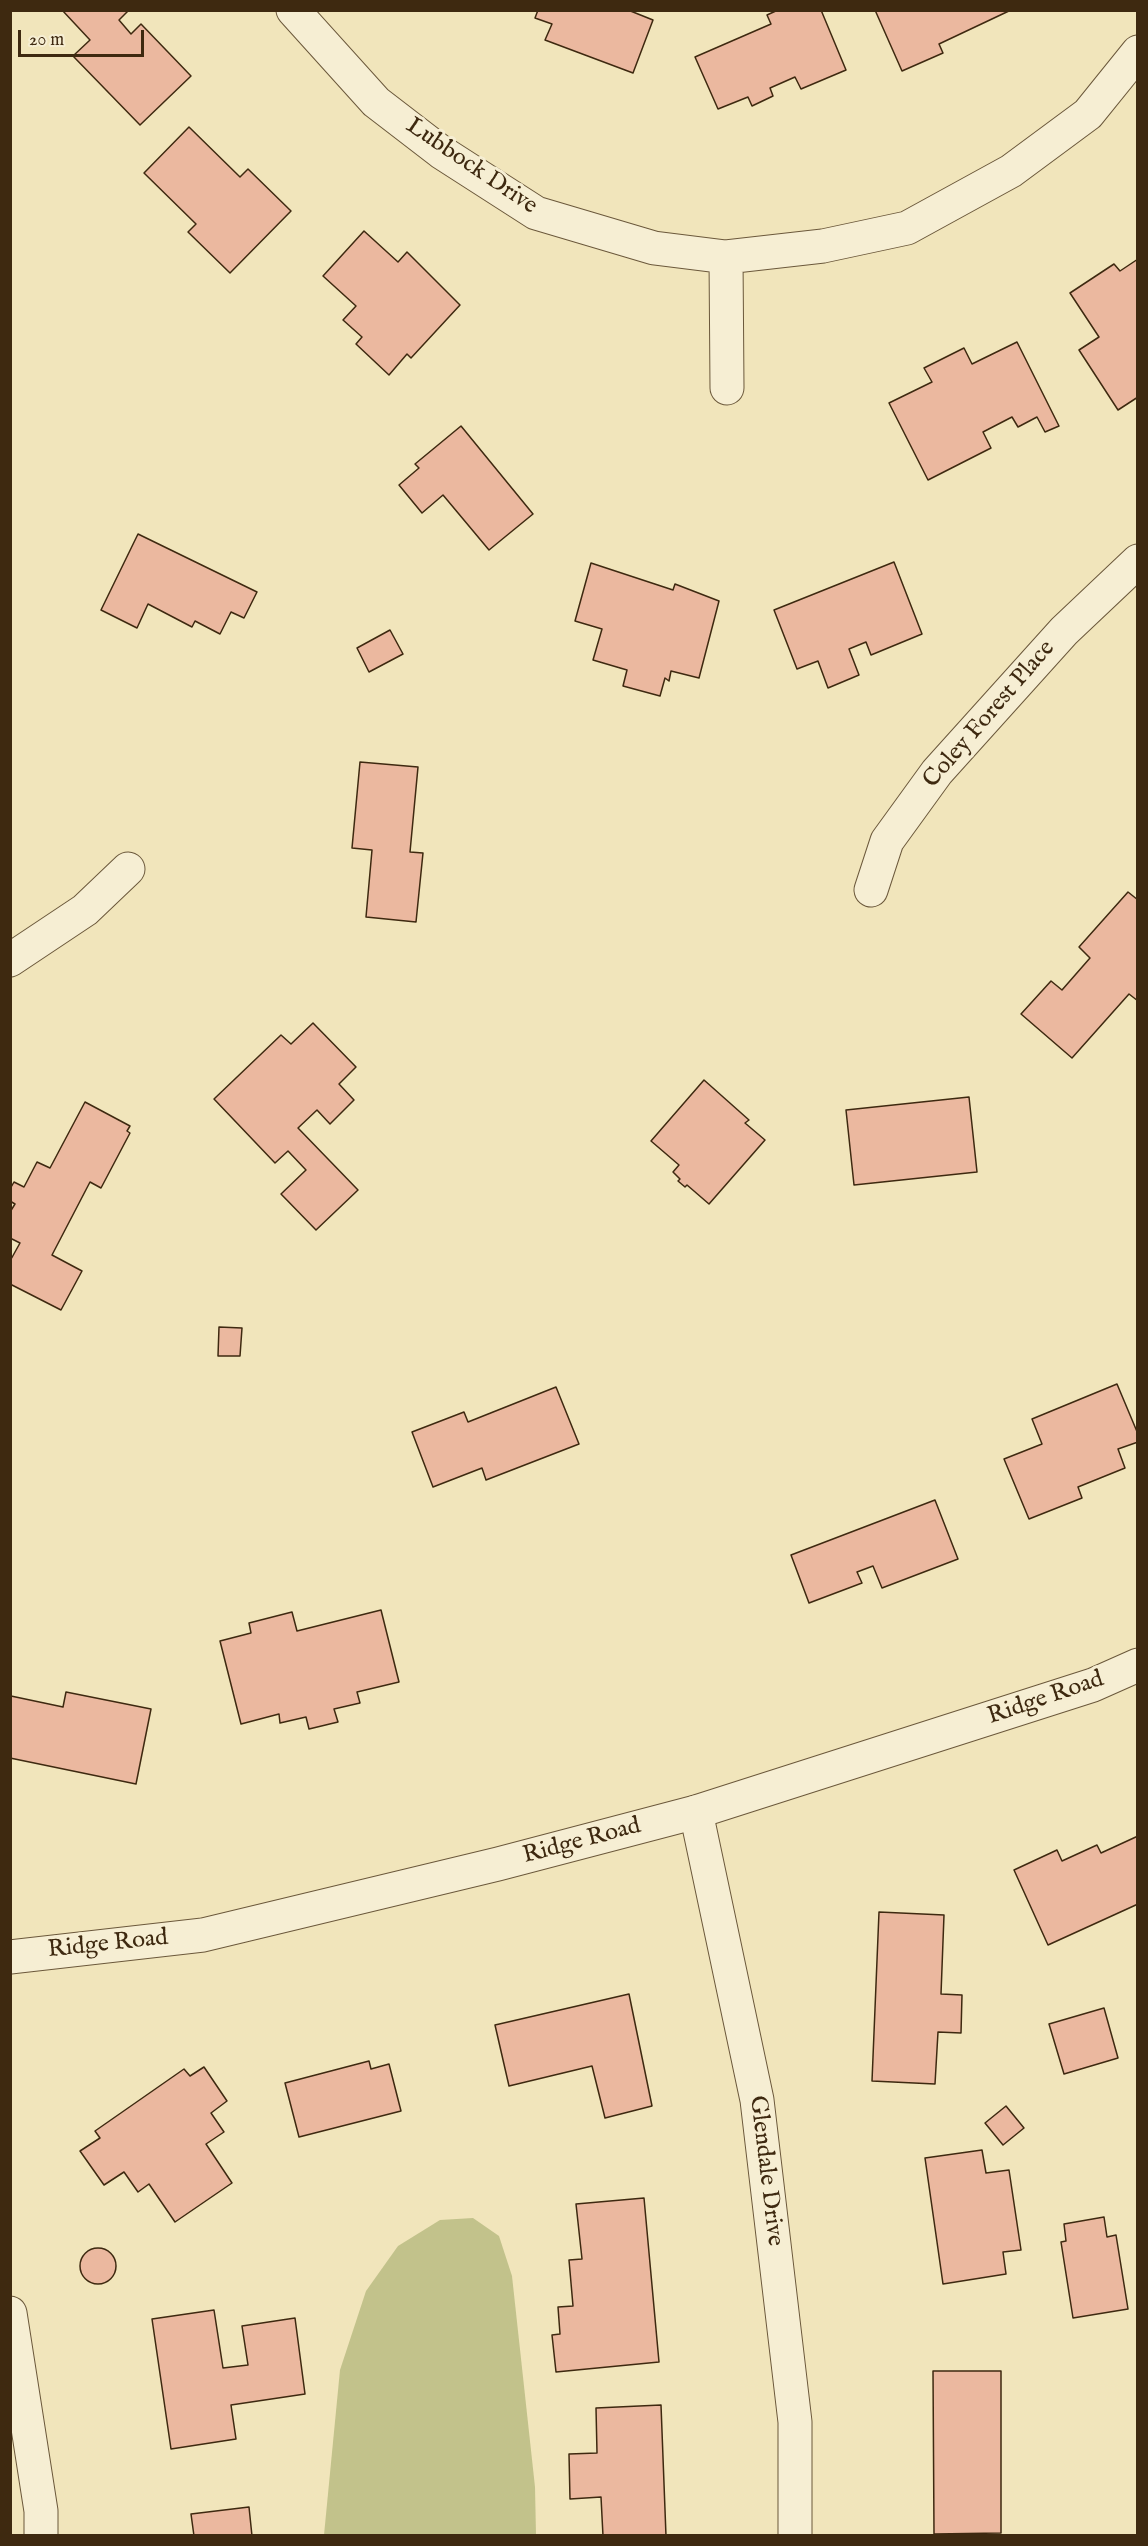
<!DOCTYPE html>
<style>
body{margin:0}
#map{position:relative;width:1148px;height:2546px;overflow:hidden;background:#f1e5bb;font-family:"IM FELL English",serif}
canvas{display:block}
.frame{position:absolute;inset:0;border:12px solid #3e2910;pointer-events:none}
.scale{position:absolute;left:18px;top:30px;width:126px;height:27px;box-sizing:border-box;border:3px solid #3e2910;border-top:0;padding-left:8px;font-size:18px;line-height:21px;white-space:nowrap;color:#3e2910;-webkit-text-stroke:4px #f6eed3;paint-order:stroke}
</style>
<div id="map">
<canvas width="1148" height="2546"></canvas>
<div class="frame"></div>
<div class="scale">20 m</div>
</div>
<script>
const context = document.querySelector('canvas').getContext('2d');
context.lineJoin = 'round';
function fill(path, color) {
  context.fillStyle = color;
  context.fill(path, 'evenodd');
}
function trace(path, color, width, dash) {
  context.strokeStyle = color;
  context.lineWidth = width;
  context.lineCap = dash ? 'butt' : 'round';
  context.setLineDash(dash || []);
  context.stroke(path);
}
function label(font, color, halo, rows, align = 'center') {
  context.font = font + ' "IM FELL English",serif';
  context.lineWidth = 6;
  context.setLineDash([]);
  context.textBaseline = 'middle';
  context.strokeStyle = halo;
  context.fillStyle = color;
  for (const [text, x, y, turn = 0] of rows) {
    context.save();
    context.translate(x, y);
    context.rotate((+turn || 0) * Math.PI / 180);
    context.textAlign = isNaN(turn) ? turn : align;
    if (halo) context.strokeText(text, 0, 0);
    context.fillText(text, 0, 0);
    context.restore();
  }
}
const green = new Path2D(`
 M473,2218L499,2236L512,2276L535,2487L536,2535H324L340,2370L366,2291L398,2246L440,2220Z`);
const building = new Path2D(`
 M62,10H129L119,20L131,34L141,24L191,76L140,125L73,56L90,40Z
 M538,10H628L653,20L633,73L545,40L552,24L535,18Z
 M778,10H821L846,70L801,89L795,77L770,88L773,96L752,106L748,97L718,109L695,57L771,24L767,15Z
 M875,10H1011L939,44L943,53L902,71Z
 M189,127L240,177L248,169L291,211L230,273L188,232L196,224L144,173Z
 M364,231L398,262L407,252L460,305L411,358L407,354L389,375L356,344L362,337L343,320L356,306L323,276Z
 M1138,259V397L1118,410L1079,350L1099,337L1070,293L1114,264L1120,271Z
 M1017,342L1059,426L1045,432L1037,417L1018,427L1012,417L983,432L991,448L928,480L889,403L932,382L924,368L964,348L972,364Z
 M461,426L533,514L489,550L443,495L422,513L399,485L419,468L415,464Z
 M138,534L257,592L244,618L231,612L220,634L195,621L192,627L148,604L137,628L101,610Z
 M894,562L922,634L871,655L866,642L849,649L859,675L828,688L818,661L797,669L774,610Z
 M591,563L673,590L675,584L719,601L699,678L671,671L669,681L665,678L660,696L623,686L627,670L593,660L602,629L575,621Z
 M390,630L403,654L369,672L357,648Z
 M360,762L418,767L410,852L423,853L416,922L366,917L372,850L352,848Z
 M1128,892L1138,900V1001L1129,994L1072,1058L1021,1014L1051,981L1062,990L1090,958L1079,947Z
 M313,1023L356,1067L339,1084L354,1100L330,1124L317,1110L298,1128L358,1190L316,1230L281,1194L306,1170L288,1151L275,1163L214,1099L281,1035L291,1044Z
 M704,1080L749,1120L745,1123L765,1140L709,1204L687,1185L685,1187L678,1181L680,1179L673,1172L679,1165L651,1141Z
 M969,1097L977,1172L854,1185L846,1110Z
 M85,1102L130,1126L127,1131L130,1133L101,1188L90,1182L52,1255L82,1271L61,1310L10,1284V1261L20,1243L10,1238V1212L15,1204L10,1201V1189L14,1182L24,1187L37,1162L50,1168Z
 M219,1327L242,1328L240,1356H218Z
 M1117,1384L1138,1434V1442L1118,1449L1125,1468L1078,1487L1082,1498L1029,1519L1004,1459L1042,1444L1032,1419Z
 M556,1387L579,1444L486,1480L482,1468L433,1487L412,1432L464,1412L468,1422Z
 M935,1500L958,1559L882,1588L873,1566L857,1572L862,1583L809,1603L791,1555Z
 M381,1610L399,1682L357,1692L360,1703L334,1709L338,1722L309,1729L306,1717L280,1723L279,1714L241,1724L220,1641L251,1633L249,1623L292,1612L297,1631Z
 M66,1692L151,1709L136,1784L10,1758L11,1696L63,1707Z
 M1138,1836V1904L1048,1945L1014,1870L1057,1850L1062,1861L1097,1845L1101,1853Z
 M879,1912L944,1915L941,1994L962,1995L961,2033L938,2032L935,2084L872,2081Z
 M629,1994L652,2106L605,2118L592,2066L509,2086L495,2025Z
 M1104,2008L1118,2058L1064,2074L1049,2024Z
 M369,2061L371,2069L389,2064L401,2111L299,2137L285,2083Z
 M204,2067L227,2101L211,2113L224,2132L206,2144L232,2183L175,2222L149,2184L138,2192L124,2172L104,2185L80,2151L100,2138L95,2131L184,2069L190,2076Z
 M1006,2106L1024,2128L1003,2145L985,2123Z
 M982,2150L986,2173L1009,2170L1021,2250L1003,2252L1006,2274L943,2284L925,2158Z
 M644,2198L659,2362L556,2372L552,2335L560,2334L558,2307L573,2306L569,2260L582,2259L576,2204Z
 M1104,2217L1107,2237L1116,2235L1128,2309L1073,2318L1061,2242L1066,2241L1064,2224Z
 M80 2266a18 18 0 1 1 36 0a18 18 0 1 1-36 0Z
 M214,2310L223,2368L248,2365L242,2326L295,2318L305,2394L231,2405L236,2439L171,2449L152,2319Z
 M933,2371H1001V2533L934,2534Z
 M661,2405L666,2536H603L601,2497L570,2499L569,2454L597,2453L596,2408Z
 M249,2507L252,2536H194L191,2514Z`);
const minor = new Path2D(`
 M293,10L376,102L441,152L536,213L654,248L726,257L823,246L907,228L1011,171L1088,114L1138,52
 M726,257L727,388
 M871,890L887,841L937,772L1064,631L1138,561
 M10,960L85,910L128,869
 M696,1812L757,2100L795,2422V2536
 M10,2313L41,2511V2536`);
const tertiary = new Path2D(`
 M10,1957L203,1935L498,1864L696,1812L1093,1685L1138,1665`);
const streetNames = [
 ["Lubbock Drive",471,167,34],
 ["Coley Forest Place",990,715,-49],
 ["Ridge Road",1046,1699,-19],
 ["Ridge Road",582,1842,-15],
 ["Ridge Road",108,1945,-6],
 ["Glendale Drive",765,2171,83]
];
fill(green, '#c2c28b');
fill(building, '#ebb89f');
trace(building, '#3e2910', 1.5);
trace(minor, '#6b583b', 35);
trace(tertiary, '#6b583b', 35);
trace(minor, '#f6eed3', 33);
trace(tertiary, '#f6eed3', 33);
label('24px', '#3e2910', '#f6eed3', streetNames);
</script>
